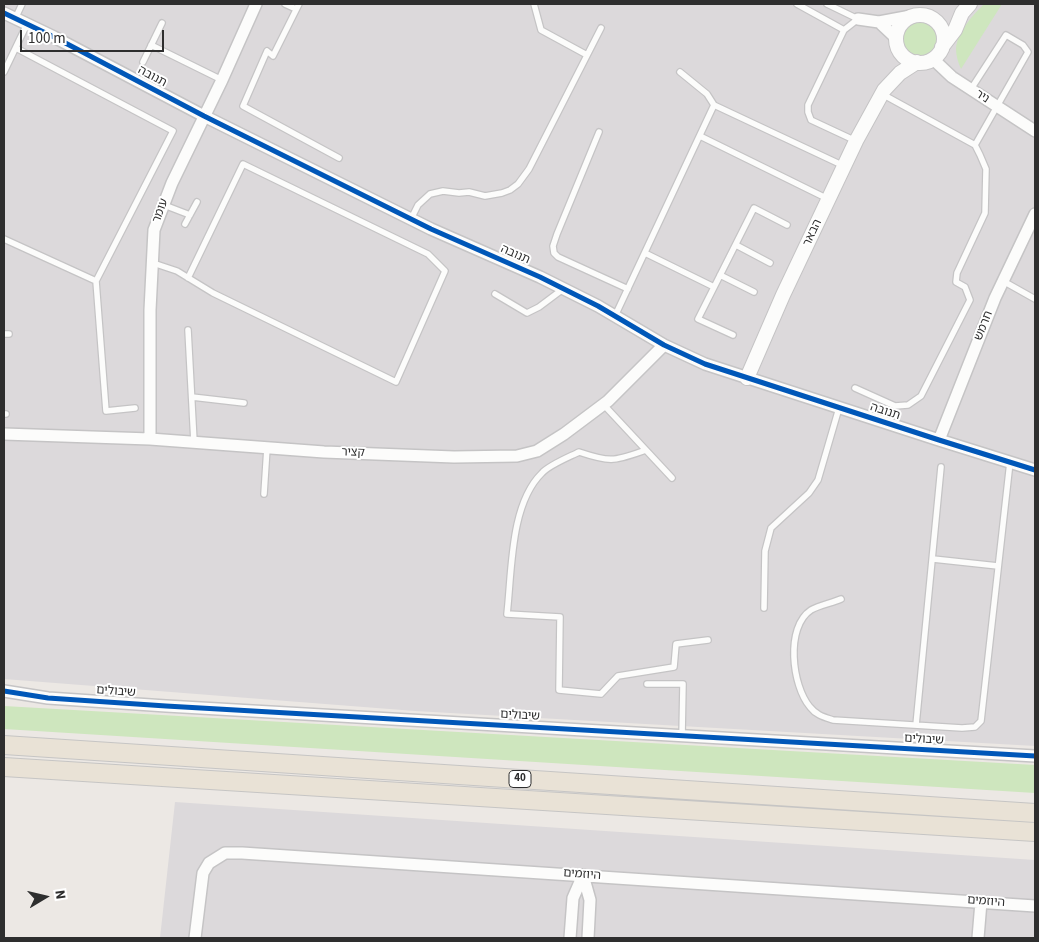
<!DOCTYPE html>
<meta charset="utf-8">
<style>
body{margin:0}
#map{position:relative;width:1039px;height:942px;overflow:hidden;background:#ece8e4;font-family:"Source Sans 3",sans-serif}
canvas{display:block}
.frame{position:absolute;inset:0;border:5px solid #2e2e2e;pointer-events:none}
.north{position:absolute;left:20px;top:872px;width:50px;height:50px;-webkit-text-stroke:4px #fff;paint-order:stroke;rotate:81deg;font-size:14px;font-weight:700;line-height:20px;text-align:center;color:#2e2e2e}
.north::after{content:'';display:block;margin:auto;width:18px;height:22px;background:#2e2e2e;clip-path:polygon(50% 0,100% 100%,50% 72%,0 100%)}
.scale{position:absolute;left:20px;top:30px;width:144px;height:22px;box-sizing:border-box;border:2px solid #2e2e2e;border-top:0;padding-left:6px;font-size:15px;line-height:18px;white-space:nowrap;color:#2e2e2e;-webkit-text-stroke:4px #fff;paint-order:stroke}
</style>
<div id="map">
<canvas width="1039" height="942"></canvas>
<div class="frame"></div>
<div class="north">N</div>
<div class="scale">100 m</div>
</div>
<script>
const context = document.querySelector('canvas').getContext('2d');
context.lineJoin = 'round';
function fill(path, color) {
  context.fillStyle = color;
  context.fill(path, 'evenodd');
}
function trace(path, color, width, dash) {
  context.strokeStyle = color;
  context.lineWidth = width;
  context.lineCap = dash ? 'butt' : 'round';
  context.setLineDash(dash || []);
  context.stroke(path);
}
function label(font, color, halo, rows, align = 'center') {
  context.font = font + ' "Source Sans 3","Noto Sans Hebrew",sans-serif';
  context.lineWidth = 4;
  context.setLineDash([]);
  context.textBaseline = 'middle';
  context.strokeStyle = halo;
  context.fillStyle = color;
  for (const [text, x, y, turn = 0] of rows) {
    context.save();
    context.translate(x, y);
    context.rotate((+turn || 0) * Math.PI / 180);
    context.textAlign = isNaN(turn) ? turn : align;
    if (halo) context.strokeText(text, 0, 0);
    context.fillText(text, 0, 0);
    context.restore();
  }
}
const industrial = new Path2D(`
 M4,4H1032L1035,6V746L415,711L4,679Z
 M175,802L1035,860V938H160Z`);
const green = new Path2D(`
 M984,4H1002L961,69C958,62 956,56 956,49C957,32 973,15 984,4Z
 M901 39a19 19 0 1 1 38 0a19 19 0 1 1-38 0Z
 M4,706L1035,765V793L4,729Z`);
const service = new Path2D(`
 M285,4L296,9
 M299,4L273,56L267,51L243,106L339,158
 M534,4L541,30L587,55
 M797,4L844,30
 M827,4L858,19L844,30L808,105V112L811,120L856,141
 M15,19L22,4
 M151,45L222,80
 M16,48L173,131L96,281L106,411L135,408
 M143,62L162,23
 M4,72L27,24
 M971,89L1006,35L1023,45L1028,52L975,145
 M714,105L844,166
 M599,132L557,234L553,246L554,253L558,257L628,289
 M700,136L828,199
 M164,205L190,215
 M411,219L418,205L430,194L443,191L459,193L469,192L485,196L502,193L510,190L518,184L529,169L601,28
 M185,224L197,202
 M4,239L96,281
 M736,245L770,263
 M645,253L714,287
 M153,263L177,271L213,293L396,382L445,271L428,254L243,164L188,278
 M720,275L754,292
 M1003,281L1035,299
 M495,294L527,313L539,307L563,289
 M615,316L714,105L707,94L680,72
 M188,330L194,442
 M4,334H9
 M733,335L698,319L754,208L787,225
 M855,388L895,406L908,405L921,396L970,300L965,287L956,282L957,273L985,213L986,169L980,155L975,145L882,94
 M192,397L244,403
 M603,404L672,478
 M4,414H6
 M646,450C614,461 612,463 579,452C569,457 549,465 542,473C510,504 512,571 507,614L560,617L559,690L601,694L618,676L674,667L676,644L708,640
 M264,494L267,448
 M933,559L998,566
 M841,599C832,603 819,605 811,610C785,627 792,686 810,707C816,715 824,717 833,720L962,728L975,727L981,721L1010,462
 M764,608L765,551L771,528L809,493L818,480L839,408
 M647,684H683L682,736
 M916,725L941,467`);
const minor = new Path2D(`
 M4,13L54,37L204,116L431,229L540,277L598,306L664,345L705,364L939,440L1035,470
 M858,19L879,22L911,16
 M879,22L896,38
 M933,59L952,77L1035,131
 M4,434L150,439L324,452L454,457L517,456L537,451L564,434L608,401L664,345
 M150,439V310L154,230L172,183L222,80L256,4
 M939,440L995,298L1035,214
 M4,691L48,698L166,706L1035,756
 M583,875L590,900L588,938
 M195,938L203,873L209,863L225,853H242L1035,906
 M570,938L573,898L583,875
 M978,938L981,902`);
const tertiary = new Path2D(`
 M896 39a24 24 0 1 1 48 0a24 24 0 1 1-48 0Z
 M942,47L955,30L962,13L970,4
 M747,378L783,295L856,141L884,90L900,73L917,62`);
const trunk = new Path2D(`
 M4,745L1035,813
 M4,767L1035,832`);
const cycleway = new Path2D(`
 M4,13L54,37L204,116L431,229L540,277L598,306L664,345L705,364L939,440L1035,470
 M4,691L48,698L166,706L1035,756`);
const shields = [
 [520,779,22]
];
const shieldNames = [
 ["40",520,779]
];
const streetNames = [
 ["תנובה",152,77,28],
 ["ניר",982,97,33],
 ["עומר",161,211,-70],
 ["הבאר",813,233,-65],
 ["תנובה",515,255,24],
 ["חרמש",984,326,-68],
 ["תנובה",885,412,18],
 ["קציר",353,453,2],
 ["שיבולים",116,692,4],
 ["שיבולים",520,716,3],
 ["שיבולים",924,740,3],
 ["היוזמים",582,875,4],
 ["היוזמים",986,902,4]
];
fill(industrial, '#dcd9db');
fill(green, '#cee6be');
trace(service, '#c5c4c5', 8);
trace(minor, '#c5c4c5', 14);
trace(tertiary, '#c5c4c5', 16);
trace(trunk, '#c6c5c4', 20);
trace(service, '#fcfcfb', 5.5);
trace(minor, '#fcfcfb', 11);
trace(tertiary, '#fcfcfb', 14);
trace(trunk, '#e9e2d6', 18);
trace(cycleway, '#0057b8', 5);
for (const [x, y, w] of shields) {
  const box = new Path2D();
  box.roundRect(x - w / 2, y - 8.5, w, 17, 4);
  context.fillStyle = '#fff';
  context.fill(box);
  trace(box, '#2e2e2e', 1);
}
label('bold 11px', '#2e2e2e', null, shieldNames);
label('12px', '#2e2e2e', '#fff', streetNames);
</script>
